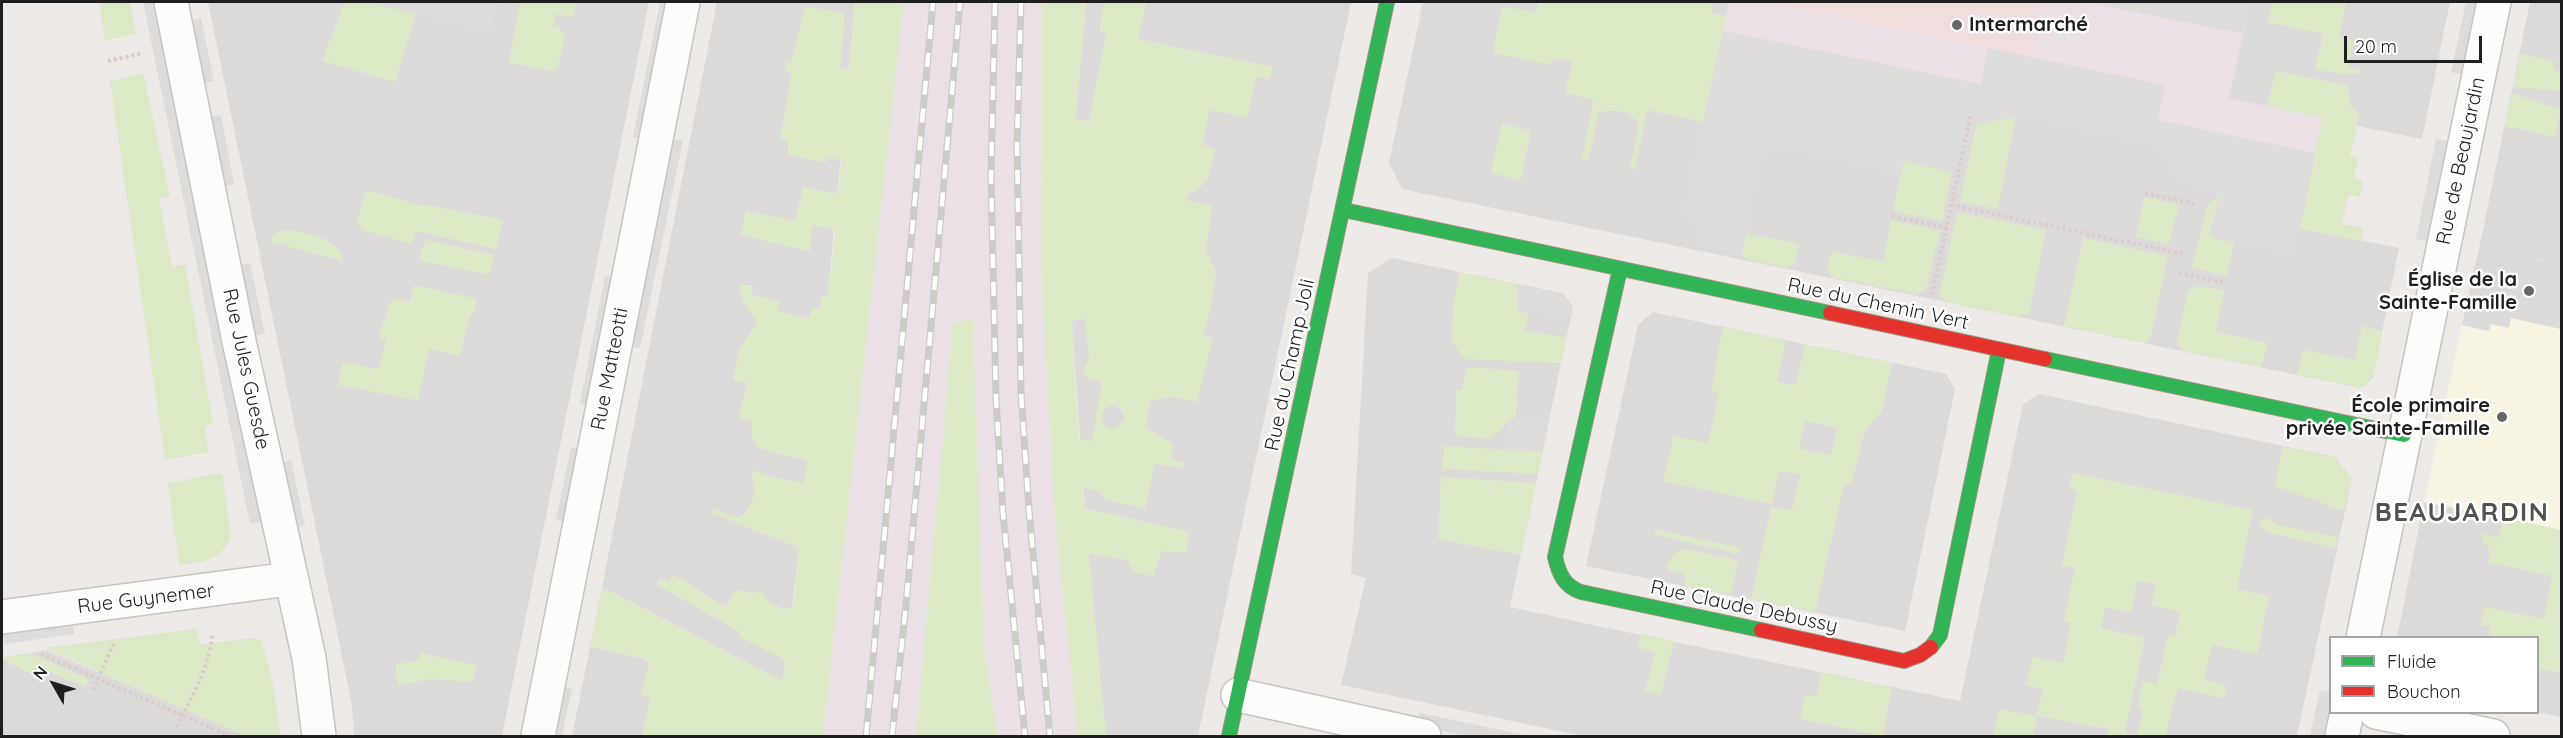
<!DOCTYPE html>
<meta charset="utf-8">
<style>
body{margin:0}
#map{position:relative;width:2563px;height:738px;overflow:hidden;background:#edeae7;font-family:Quicksand,sans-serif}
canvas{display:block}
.frame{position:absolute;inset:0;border:3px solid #1f1f1f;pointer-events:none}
.legend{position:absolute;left:2329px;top:636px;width:210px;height:78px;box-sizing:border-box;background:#fff;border:2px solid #a5a5a5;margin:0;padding:8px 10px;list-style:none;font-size:18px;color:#1f1f1f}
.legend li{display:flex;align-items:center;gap:12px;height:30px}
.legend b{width:30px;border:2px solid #a5a5a5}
.north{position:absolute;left:24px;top:654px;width:60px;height:60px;-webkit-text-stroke:4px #fff;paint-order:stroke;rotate:309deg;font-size:16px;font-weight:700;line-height:24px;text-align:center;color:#1f1f1f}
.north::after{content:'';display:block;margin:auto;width:21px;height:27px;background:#1f1f1f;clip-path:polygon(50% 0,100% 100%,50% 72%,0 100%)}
.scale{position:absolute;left:2344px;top:36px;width:138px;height:27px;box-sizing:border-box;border:3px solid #1f1f1f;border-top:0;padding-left:8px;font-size:18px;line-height:21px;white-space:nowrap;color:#1f1f1f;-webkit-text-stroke:4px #fff;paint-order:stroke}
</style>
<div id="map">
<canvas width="2563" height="738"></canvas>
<div class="frame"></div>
<ul class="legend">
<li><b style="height:8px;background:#30b455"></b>Fluide</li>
<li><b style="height:8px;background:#e5322d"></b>Bouchon</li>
</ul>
<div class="north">N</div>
<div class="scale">20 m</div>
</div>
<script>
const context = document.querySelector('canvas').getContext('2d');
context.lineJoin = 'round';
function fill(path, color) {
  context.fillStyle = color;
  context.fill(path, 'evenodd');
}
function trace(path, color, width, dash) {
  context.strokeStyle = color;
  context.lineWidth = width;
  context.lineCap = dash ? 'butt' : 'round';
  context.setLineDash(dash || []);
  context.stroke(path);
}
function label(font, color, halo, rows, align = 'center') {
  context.font = font + ' Quicksand,sans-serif';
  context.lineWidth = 5;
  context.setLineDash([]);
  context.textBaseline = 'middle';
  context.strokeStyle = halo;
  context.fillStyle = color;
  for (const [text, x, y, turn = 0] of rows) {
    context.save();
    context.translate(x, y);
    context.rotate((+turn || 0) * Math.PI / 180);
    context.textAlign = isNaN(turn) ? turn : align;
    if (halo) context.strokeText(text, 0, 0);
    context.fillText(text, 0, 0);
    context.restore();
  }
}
const residential = new Path2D(`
 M208,2H649L502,736H354L352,705Z
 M717,2H855L821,368L783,681L602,587Z
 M1086,2H1351L1198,736H1106L1090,582L1072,321L1070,176Z
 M1423,2H1729L1723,30L2228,98L2251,2H2450L2422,139L2342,123L2319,232L2399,248L2373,377L2366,385L2360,388L1402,189L1389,163Z
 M2530,2H2561V263L2524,256L2525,246L2507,243L2483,230Z
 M1392,258L1562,293L1573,306L1510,607L1593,625L1960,701L2023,404L2039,394L2335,457L2352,479L2297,736H1583L1341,685L1366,578L1351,574L1368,273Z
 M1653,312L1946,374L1955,389L1905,631L1586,566L1638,325Z
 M2424,502L2561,530V717L2538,712V638H2397Z
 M590,647L642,658L782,734L781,736H572Z
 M47,650L247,736H2V658Z`);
const commercial = new Path2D(`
 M1762,2H2251L2228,98Z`);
const industrial = new Path2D(`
 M904,2H1042L1041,268L1055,523L1078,736H998L984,646L973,319L953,323L916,736H823Z
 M1729,2H1762L2032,57L2044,2H2086L2243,34L2229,98L2322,118L2315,153L1723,31Z`);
const education = new Path2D(`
 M2511,318L2561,329V530L2424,502L2462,325L2489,331L2490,324Z`);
const religious = new Path2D(`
 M2483,230L2509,235L2507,243L2526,246L2524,256L2561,263V329L2511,318L2509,328L2491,324L2489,331L2462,325Z`);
const grass = new Path2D(`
 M99,2H130L136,34L105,41Z
 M345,2H369L416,14L395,82L322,61Z
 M520,2H577L573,17L556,14L553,26L559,27L565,36L558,67L553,71L509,63Z
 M855,2H904L823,736H642L650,698L641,694L649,662L642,658L590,647L602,587L783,681L786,661L739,636L740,632L657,585L659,578L669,582L672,575C691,583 708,597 726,607L735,589L752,593L763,592L767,600L783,609L793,606L799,548L712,513V508L739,518C752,509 759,490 751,475L754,470L768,476L804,483L807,461L760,449C751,444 751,431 752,422L738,419L747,383L733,380L739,351L757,322C748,308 740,302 740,284L753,286L752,295L779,301L777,311L809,318L812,308L819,309L822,295H828L835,230L812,225L810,252L741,235L746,211L795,221L803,187L838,194L841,160L827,157L826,163L788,155L787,140L780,138L792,73L784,71L786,62H791L805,6L845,14L840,68L849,70Z
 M1042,2H1086L1076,119L1089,121L1106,33L1099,31L1104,2H1146L1138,39L1273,67L1270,79L1256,77L1247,118L1209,110L1203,145L1215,148C1211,172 1210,185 1188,195V201L1212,206L1206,250L1216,272L1210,311L1203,336L1213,338L1197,402L1174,397L1151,400L1145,428L1174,444L1171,459L1185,463L1184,468L1155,464L1145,509L1104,499L1099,491L1083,488L1085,508L1190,532L1186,553L1162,551L1153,576L1134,572L1128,560L1089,554L1106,736H1078L1055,523L1041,268ZM1085,319L1089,359L1084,368L1085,377L1102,382L1092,442L1079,439L1072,321ZM1115,405L1123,412L1124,419L1116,428H1108L1102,422L1101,415L1108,406Z
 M1539,2H1713L1711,13L1726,16L1715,69L1716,230L1697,243L1702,221L1682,217L1703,122L1647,110L1635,170L1630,169L1639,126C1633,110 1613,108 1598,113L1589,160L1581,159L1594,100L1565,93L1572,62L1552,58L1551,65L1493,53L1502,6L1535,13Z
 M2273,2H2346L2339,37L2354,41L2349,67L2362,70L2361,74H2340L2315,69L2323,34L2268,22Z
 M2520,54L2554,61L2553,70L2561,72V91L2513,87Z
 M2276,71L2345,85L2348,87L2351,107L2360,113L2350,155L2358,157L2354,179L2363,181L2360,197L2348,195L2342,224L2363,228L2361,241L2300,229L2322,118L2267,106Z
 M143,73L170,196L159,198L172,267L185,264L213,424L204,426L209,452L165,460L110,81Z
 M2512,93L2561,110L2555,137L2504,126Z
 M2016,116L1998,209L1960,202L1976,125Z
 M1502,123L1531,131L1521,180L1491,173Z
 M1903,161L1952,172L1942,221L1893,211Z
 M366,190L426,207L427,205L503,220L496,249L417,231L412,244L363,230L357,222Z
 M2219,195L2210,237L2234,243L2227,275L2192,268L2207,207Z
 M2144,197L2179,205L2169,244L2136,237Z
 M1957,212L2046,230L2029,313L2019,317L1945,302L1940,293Z
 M1891,220L1940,231L1926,290L1916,294L1831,277L1827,268L1832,251L1883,262Z
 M287,229C311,236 335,235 344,262L270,241L276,233Z
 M1745,233L1799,244L1795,261L1788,268L1746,259L1742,255Z
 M2083,238L2168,256L2151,337L2144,343L2064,326Z
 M426,240L494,255L489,275L418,260Z
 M1459,272L1517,284L1518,312L1528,313L1525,331L1567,337L1561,363L1464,359L1452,341L1453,308Z
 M414,285L477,299L473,315H470L460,356L429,349L418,400L338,385L342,362L379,369L386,340L378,338L392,298L410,302Z
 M2196,286L2224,290L2216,332L2268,343L2261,367L2186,352L2180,348L2177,341L2188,292Z
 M973,319L984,646L998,736H916L953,323Z
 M2362,326L2382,331C2378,349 2379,380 2360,388L2297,375L2303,350L2355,360Z
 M1723,327L1786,340L1777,382L1796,385L1805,344L1892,363L1882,411L1865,431L1851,485L1844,484L1815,612L1751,599L1771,507L1792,510L1800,475L1779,471L1772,504L1663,481L1674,436L1708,443L1719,392L1711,390ZM1805,421L1837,428L1831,455L1799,449Z
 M1467,367L1519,371L1516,418H1512C1504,425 1499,432 1491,439L1455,436L1456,390H1462Z
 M1444,446L1543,452L1538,474L1442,469Z
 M2282,446L2335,457L2352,479L2344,511L2275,486Z
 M222,473L231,536C221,562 204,562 179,565L168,483Z
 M2072,473L2253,510L2237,589L2269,596L2258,654L2212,645L2204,680L2226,685L2224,698L2178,688L2165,736H2107L2108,729L2037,716L2033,736H1993L1999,709L2037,716L2043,689L2026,685L2033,657L2063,663L2071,623L2064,621L2075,568L2062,565L2077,491L2069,488ZM2137,581L2156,584L2152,605L2180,612L2175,636L2168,635L2157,684L2143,681L2138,703L2143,711L2137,735L2125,732L2145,638L2101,628L2105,607L2131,613Z
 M1441,477L1536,483L1521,555L1438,539Z
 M2266,517L2278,525L2339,537L2337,548L2273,534L2259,525Z
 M2504,518L2561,530V673L2538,668V638L2489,637L2491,627L2480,625L2485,607L2544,619L2552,576L2487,562L2490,553L2487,545L2482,541V534L2498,538Z
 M1655,529L1741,548L1739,554L1655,535Z
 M1685,549L1738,560L1731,595L1685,586V575L1682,572L1673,573L1665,567L1677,551Z
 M196,629L200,644L253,638L261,640L272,678L281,736H245L45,648Z
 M1642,634L1674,641L1661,695L1645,691L1655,652L1638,647Z
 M29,653L88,679L86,687L48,671L45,680L2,660V658Z
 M420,653L476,665L473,682L428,679L398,686L395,665L420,660Z
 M1821,672L1892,687L1883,736L1800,719L1805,695L1816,697Z`);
const parking = new Path2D(`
 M143,2H157L263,521L250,524Z
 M369,2H502L490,34Z
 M660,2H674L647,140L633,137Z
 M2086,2H2251L2243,34Z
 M2466,2H2480L2464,75L2451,72Z
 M201,18L214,81L201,84L188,21Z
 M1723,31L1981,84L1988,48L2165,85L2158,120L2315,153L2294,255L2210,237L2219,195L2181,183L2154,146L2016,116L1976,125L1952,172L1904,161L1901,174L1765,145L1742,255L1697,243L1702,221L1682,217Z
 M221,115L234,184L222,187L208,117Z
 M668,138L683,141L640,348L626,346Z
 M2436,139L2451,142L2430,242L2416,239Z
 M250,263L265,334L253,336L238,266Z
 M605,276L619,279L594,407L580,404Z
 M1517,284L1562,293L1573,306L1571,316L1518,312Z
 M1512,418L1549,420L1543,452L1503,450L1506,425Z
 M571,447L585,450L570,523L556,520Z
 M291,460L305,526L292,529L278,464Z
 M73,621L74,634L5,644L3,630Z
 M558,685L572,688L562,736H548Z
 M2320,690L2330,692V709L2325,736H2310Z
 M1420,713L1529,736H1466L1417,726Z`);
const path = new Path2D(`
 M108,61L140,54
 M2145,193L2196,204
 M1951,205L2184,254
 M1892,216L1947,228
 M2179,273L2226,283
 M1932,295L1971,113
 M41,654L230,736
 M93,690L114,643
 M176,727C191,699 209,668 212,636`);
const street = new Path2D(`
 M171,2L239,341L309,658L319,736
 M2,617L289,579
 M2363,638L2494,2
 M1238,695L1424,736
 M2376,712L2493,736
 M538,736L683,2
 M2342,736L2347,712`);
const fast = new Path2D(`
 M1344,210L1830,313
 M1620,269L1555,557C1559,574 1564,586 1581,592L1761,630
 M2045,359L2404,435
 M1931,647L1940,635L1999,350
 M1229,736L1387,2`);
const jam = new Path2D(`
 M1830,313L2045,359
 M1761,630L1904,661L1920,655L1931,647`);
const rail = new Path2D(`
 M995,2L991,176L996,399L1003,513L1025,736
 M1021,2L1017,143L1021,393L1029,510L1050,736
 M866,736L933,2
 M892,736L906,605L960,2`);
const markers = [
 [1957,25,6,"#676665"],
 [2529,291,6,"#676665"],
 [2502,417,6,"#676665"]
];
const poiNames = [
 ["Intermarché",1969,25,"left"],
 ["Église de la",2517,280],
 ["Sainte-Famille",2517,303],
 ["École primaire",2490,406],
 ["privée Sainte-Famille",2490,429]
];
const streetNames = [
 ["Rue de Beaujardin",2461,161,-78],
 ["Rue du Chemin Vert",1878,304,12],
 ["Rue du Champ Joli",1290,365,-78],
 ["Rue Jules Guesde",246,369,78],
 ["Rue Matteotti",610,369,-79],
 ["Rue Guynemer",146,599,-7],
 ["Rue Claude Debussy",1744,607,12]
];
const districtNames = [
 ["BEAUJARDIN",2462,513]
];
fill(residential, '#dcdad9');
fill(commercial, '#efdedd');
fill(industrial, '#eae0e6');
fill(education, '#f7f4e2');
fill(religious, '#dbdad9');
fill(grass, '#dce9c6');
fill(parking, '#dddcdb');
trace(street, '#c6c5c3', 36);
trace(fast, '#97967f', 16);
trace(jam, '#97967f', 16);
trace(path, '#dacbca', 4, [3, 3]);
trace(street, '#fcfcfb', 33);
trace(fast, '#30b455', 14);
trace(jam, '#e5322d', 14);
trace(rail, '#cbcbca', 7);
trace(rail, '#fff', 4.5, [14]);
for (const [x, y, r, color] of markers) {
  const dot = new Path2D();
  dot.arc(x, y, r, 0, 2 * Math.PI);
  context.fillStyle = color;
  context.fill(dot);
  trace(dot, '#fff', 2);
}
label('bold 20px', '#1f1f1f', '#fff', poiNames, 'right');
label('20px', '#1f1f1f', '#fff', streetNames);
context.letterSpacing = '1.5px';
label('bold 26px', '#525252', '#fff', districtNames);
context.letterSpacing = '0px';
</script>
